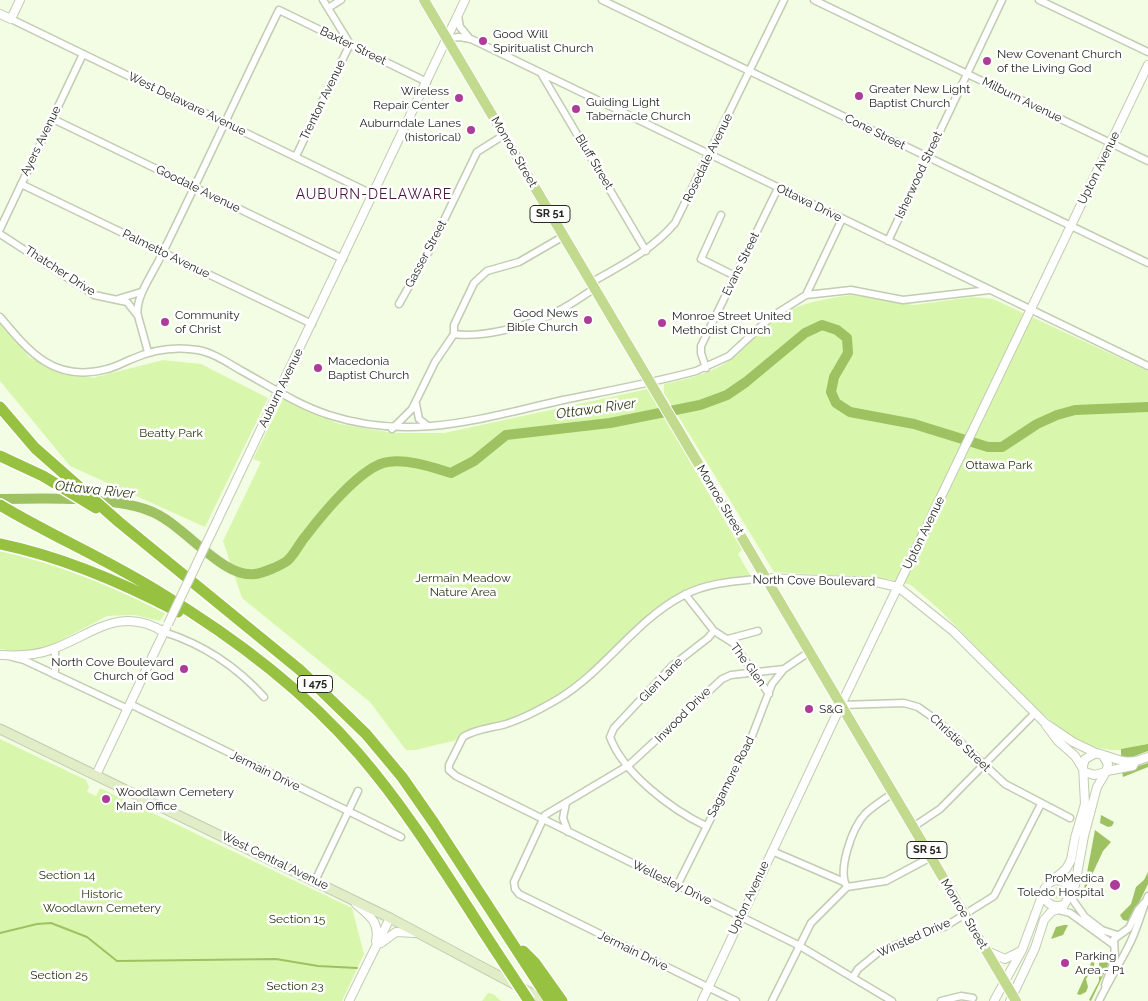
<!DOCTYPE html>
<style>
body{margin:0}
canvas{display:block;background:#f2fde3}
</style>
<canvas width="1148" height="1001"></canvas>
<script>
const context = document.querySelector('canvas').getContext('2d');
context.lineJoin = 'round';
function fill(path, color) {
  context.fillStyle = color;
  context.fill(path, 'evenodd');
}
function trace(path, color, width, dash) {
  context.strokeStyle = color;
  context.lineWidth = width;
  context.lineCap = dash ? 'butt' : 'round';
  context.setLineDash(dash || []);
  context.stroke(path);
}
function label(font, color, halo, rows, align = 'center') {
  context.font = font + ' Raleway,sans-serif';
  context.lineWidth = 5;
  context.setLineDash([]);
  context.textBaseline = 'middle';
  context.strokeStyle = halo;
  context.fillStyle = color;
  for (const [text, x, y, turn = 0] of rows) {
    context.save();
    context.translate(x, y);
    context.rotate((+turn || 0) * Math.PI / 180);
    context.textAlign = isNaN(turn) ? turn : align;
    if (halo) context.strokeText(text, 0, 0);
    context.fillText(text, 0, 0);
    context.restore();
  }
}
const green = new Path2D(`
 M851,295L913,305L973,297L993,299L1148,371V745L1126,750H1111L1093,747L1073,738L1038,710L941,611L911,585L889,579L774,572L664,393V384C692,378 719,372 741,351C752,341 762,328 774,319C796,303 825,299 851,295Z
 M0,323L30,358L92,378L163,360L201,364L268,398L205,527L70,466L0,381Z
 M648,389L743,549L738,554L754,582C731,585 709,587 688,597C638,618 607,671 563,700C518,729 467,737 416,750H406L370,702L242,598L223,541L261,462L253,459L283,399L339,424L393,433H444Z
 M0,549L68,569L118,588L166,612L160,621L135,615L107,616L48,647L17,652L0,649Z
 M0,739L86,780L89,787L87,792L96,796L100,788L352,908L364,954L342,1001H0Z
 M1052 893a6 6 0 1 1 12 0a6 6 0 1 1-12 0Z
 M488,993L493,994L501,1001H482Z`);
const water = new Path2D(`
 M1148,744V751L1132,757H1121V749Z
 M1148,763V767L1123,777L1122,771Z
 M1101,815L1114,822L1112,826L1108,827L1100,823Z
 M1095,830L1111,842L1103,851L1083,894Z
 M1148,872V884L1132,917L1128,921L1123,920L1120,915L1131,904L1136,887L1144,880Z
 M1064,925H1068L1063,935L1051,939L1056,927Z
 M1095,954L1094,966L1086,979L1088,987L1086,992L1080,995L1077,994Z
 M1103,958L1110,961L1091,1001L1089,1000L1099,981V962Z`);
const stream = new Path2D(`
 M0,933L37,924L51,923L87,937L117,961L276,959L318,966L357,968`);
const river = new Path2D(`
 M0,499C42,498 112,496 150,511C183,523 222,579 255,574C263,573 280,566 287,561C294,555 299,544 305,537C321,516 362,465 388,462C408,459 431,467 451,473L474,461L506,435L610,423L700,405L727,395L746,382L805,333L822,325L837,330L847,338L848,353L834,377L831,392L836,403L850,412L914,424L988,447H1002L1037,424L1057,415L1075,410L1148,407`);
const minor = new Path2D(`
 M602,0L1148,263
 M814,0L1148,161
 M1039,0L1148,52
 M328,8L341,0
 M458,16L460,27L470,39
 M11,19L374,195
 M447,38L459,37L471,39L1148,366
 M542,75L646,251
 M53,119L343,259
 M296,156L350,44L323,0
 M21,184L312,324
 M721,215L701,259L735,276
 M0,229L83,54
 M0,234L94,295L127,302L138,316L148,352
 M888,241L1002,0
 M592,282C622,265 652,250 675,223L784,0
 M806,295L842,219
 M118,299L141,292
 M399,304L429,251L477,152L504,135
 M138,316C134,298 154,272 162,254C202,173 239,91 279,10L427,82
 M0,317C30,353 55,383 107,369C116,367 124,362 132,359C154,349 174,346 198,350C214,353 228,363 242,371C271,387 298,405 329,415C412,442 482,418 563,400C607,391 652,383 696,371L729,356L771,317L806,295L851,290L903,300L989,290
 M454,334C481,338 524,327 548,316C565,309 580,298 595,288
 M706,368L701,353V346L778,188
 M416,404L419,419L428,426
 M392,429L412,409L435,362L454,334V325L474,283L487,271L519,262L564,236
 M766,578C738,581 709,582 684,595C635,620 605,671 558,699C541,709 525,718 506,724C492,728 475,729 463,737L449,765V770L456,776L798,945L892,1001
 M685,594L714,631L733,643L769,694
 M164,632C202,644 237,667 264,697
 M728,639L758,631
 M12,657L24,660L128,709
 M55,675V648
 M130,704L401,837
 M841,705L904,703L918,707L938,721L1005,784L1070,818
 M566,803L563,818L568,832
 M706,826C672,810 623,773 610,737L614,728L672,666L708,638L714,631
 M913,827L940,809L1035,713
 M772,851L844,882
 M315,881L358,791
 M677,886L752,736L772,684L784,669
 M847,887C837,871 852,828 865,814C873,806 883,800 893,793
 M1070,896L1085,917L1102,930L1117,935
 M1058,910L1070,913L1114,945
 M853,977L858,969L880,951L946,926L994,896L1041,804
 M1105,985L1115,958L1114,939L1129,928L1138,910L1145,902
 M736,1001L519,894L515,889L514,882L545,815L629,765L722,679L731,675L784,669L809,652
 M772,1001L811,923L847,887L886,881L931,857
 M941,1001L961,996L973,998
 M1099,1001C1108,982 1119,965 1128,947C1137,931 1141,912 1148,896`);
const tertiary = new Path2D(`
 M0,14L11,19L20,0
 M218,519L465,0
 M766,578L876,582L898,587L953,631L1045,723L1073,742L1098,754
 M0,655C16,656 34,656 50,650C91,636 119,604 164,632
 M1046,725L1058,741L1075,756L1083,769
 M1107,771L1133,766L1135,762
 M1085,772L1094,775L1106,772L1108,764L1103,756
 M96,775L166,628
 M1049,883L1066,869L1071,860L1075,838L1085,804L1083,766L1085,759L1096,753C1118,758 1124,767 1148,757
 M356,904C369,915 380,922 376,941
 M1063,905C1037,912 1041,875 1061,881C1068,883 1070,888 1071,893
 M381,943L396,932L415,933
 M987,951L1005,959L1021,951
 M349,1001L390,918
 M702,1001L841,705L1148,65
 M994,1001L1022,950L1045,888
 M1010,1001L1035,948L1044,920L1051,912L1063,907L1075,885L1084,836L1097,787L1106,772`);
const secondary = new Path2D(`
 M0,729L390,918L546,1001`);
const primary = new Path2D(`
 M424,0L1016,1001`);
const motorway = new Path2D(`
 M0,407L35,448L119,522L300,670L366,734L402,777L434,823L550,1001
 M0,456L43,476L96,508
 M0,505C52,536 108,560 159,592C232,636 302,688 358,753C410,813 451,882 494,948
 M0,544C63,557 121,582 178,612
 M523,951L535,963L562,1001`);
const tertiaryBridge = new Path2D(`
 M168,624L218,519`);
const motorwayBridge = new Path2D(`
 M494,948L529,1001`);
const markers = [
 [483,41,5,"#ad3c98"],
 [987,61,5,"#ad3c98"],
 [859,96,5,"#ad3c98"],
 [459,98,5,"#ad3c98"],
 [576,109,5,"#ad3c98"],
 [471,130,5,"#ad3c98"],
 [588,320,5,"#ad3c98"],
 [165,322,5,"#ad3c98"],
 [662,323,5,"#ad3c98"],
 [318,368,5,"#ad3c98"],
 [184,669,5,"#ad3c98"],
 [809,709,5,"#ad3c98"],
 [106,799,5,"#ad3c98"],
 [1115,885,6,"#ad3c98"],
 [1065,963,5,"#ad3c98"]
];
const shields = [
 [550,214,40],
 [315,684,35],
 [927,850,40]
];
const shieldNames = [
 ["SR 51",550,214],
 ["I 475",315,684],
 ["SR 51",927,850]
];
const poiNames = [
 ["Good Will",493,34],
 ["Spiritualist Church",493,48],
 ["New Covenant Church",997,54],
 ["of the Living God",997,68],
 ["Greater New Light",869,89],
 ["Baptist Church",869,103],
 ["Wireless",449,91,"right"],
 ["Repair Center",449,105,"right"],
 ["Guiding Light",586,102],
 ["Tabernacle Church",586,116],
 ["Auburndale Lanes",461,123,"right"],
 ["(historical)",461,137,"right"],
 ["Good News",578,313,"right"],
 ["Bible Church",578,327,"right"],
 ["Community",175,315],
 ["of Christ",175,329],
 ["Monroe Street United",672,316],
 ["Methodist Church",672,330],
 ["Macedonia",328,361],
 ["Baptist Church",328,375],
 ["North Cove Boulevard",174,662,"right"],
 ["Church of God",174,676,"right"],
 ["S&G",819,709],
 ["Woodlawn Cemetery",116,792],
 ["Main Office",116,806],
 ["ProMedica",1104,878,"right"],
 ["Toledo Hospital",1104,892,"right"],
 ["Parking",1075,956],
 ["Area - P1",1075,970]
];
const streetNames = [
 ["Baxter Street",353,46,26],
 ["Trenton Avenue",323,100,-64],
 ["Milburn Avenue",1022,100,26],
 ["West Delaware Avenue",187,104,26],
 ["Cone Street",875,132,26],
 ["Ayers Avenue",41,141,-64],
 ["Monroe Street",514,152,60],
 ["Rosedale Avenue",708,158,-64],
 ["Bluff Street",594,162,59],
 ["Upton Avenue",1099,168,-64],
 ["Isherwood Street",919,175,-65],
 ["Goodale Avenue",198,189,26],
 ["Ottawa Drive",809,203,26],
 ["Palmetto Avenue",166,254,26],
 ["Gasser Street",426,254,-62],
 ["Evans Street",741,264,-64],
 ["Thatcher Drive",60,271,33],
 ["Auburn Avenue",281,388,-64],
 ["Monroe Street",720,500,59],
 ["Upton Avenue",924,533,-64],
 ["North Cove Boulevard",814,581,1],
 ["The Glen",748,665,53],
 ["Glen Lane",661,680,-46],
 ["Inwood Drive",683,715,-45],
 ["Christie Street",960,743,43],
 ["Jermain Drive",265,771,26],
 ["Sagamore Road",731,777,-63],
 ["West Central Avenue",275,861,26],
 ["Wellesley Drive",672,883,26],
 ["Upton Avenue",749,898,-65],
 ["Monroe Street",964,914,59],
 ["Winsted Drive",914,938,-24],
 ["Jermain Drive",633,951,26]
];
const parkNames = [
 ["Beatty Park",171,433],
 ["Ottawa Park",999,465],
 ["Jermain Meadow",463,578],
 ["Nature Area",463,592],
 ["Section 14",67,875],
 ["Historic",102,894],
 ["Woodlawn Cemetery",102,908],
 ["Section 15",297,919],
 ["Section 25",59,975],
 ["Section 23",295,986]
];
const neighbourhoodNames = [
 ["AUBURN-DELAWARE",374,195]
];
const waterNames = [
 ["Ottawa River",596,409,-8],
 ["Ottawa River",95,490,6]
];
fill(green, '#d9f7ac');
fill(water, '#9ec162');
trace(stream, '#9ec162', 2);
trace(river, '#9ec162', 10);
trace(minor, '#c1ccb2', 9);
trace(tertiary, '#c1ccb2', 10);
trace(secondary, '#c1ccb2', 11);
trace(primary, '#fff', 12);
trace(motorway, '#fff', 14);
trace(minor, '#fff', 6);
trace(tertiary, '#fff', 8);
trace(secondary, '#e0edc6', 9);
trace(primary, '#c1da8d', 10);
trace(motorway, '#97c241', 11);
trace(tertiaryBridge, '#c1ccb2', 10, []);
trace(motorwayBridge, '#fff', 14, []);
trace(tertiaryBridge, '#fff', 8);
trace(motorwayBridge, '#97c241', 11);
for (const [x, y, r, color] of markers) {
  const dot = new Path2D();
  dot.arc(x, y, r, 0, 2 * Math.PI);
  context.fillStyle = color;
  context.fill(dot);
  trace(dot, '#fff', 2);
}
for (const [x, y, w] of shields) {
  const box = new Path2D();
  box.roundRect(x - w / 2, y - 8.5, w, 17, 4);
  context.fillStyle = '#fff';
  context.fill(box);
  trace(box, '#262a21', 1);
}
label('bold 11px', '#262a21', null, shieldNames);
label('12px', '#262a21', '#fff', poiNames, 'left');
label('12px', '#262a21', '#fff', streetNames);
label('12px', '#2b3911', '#fff', parkNames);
context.letterSpacing = '1px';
label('14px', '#4c1642', '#fff', neighbourhoodNames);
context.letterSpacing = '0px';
label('italic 14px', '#35431c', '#fff', waterNames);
</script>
